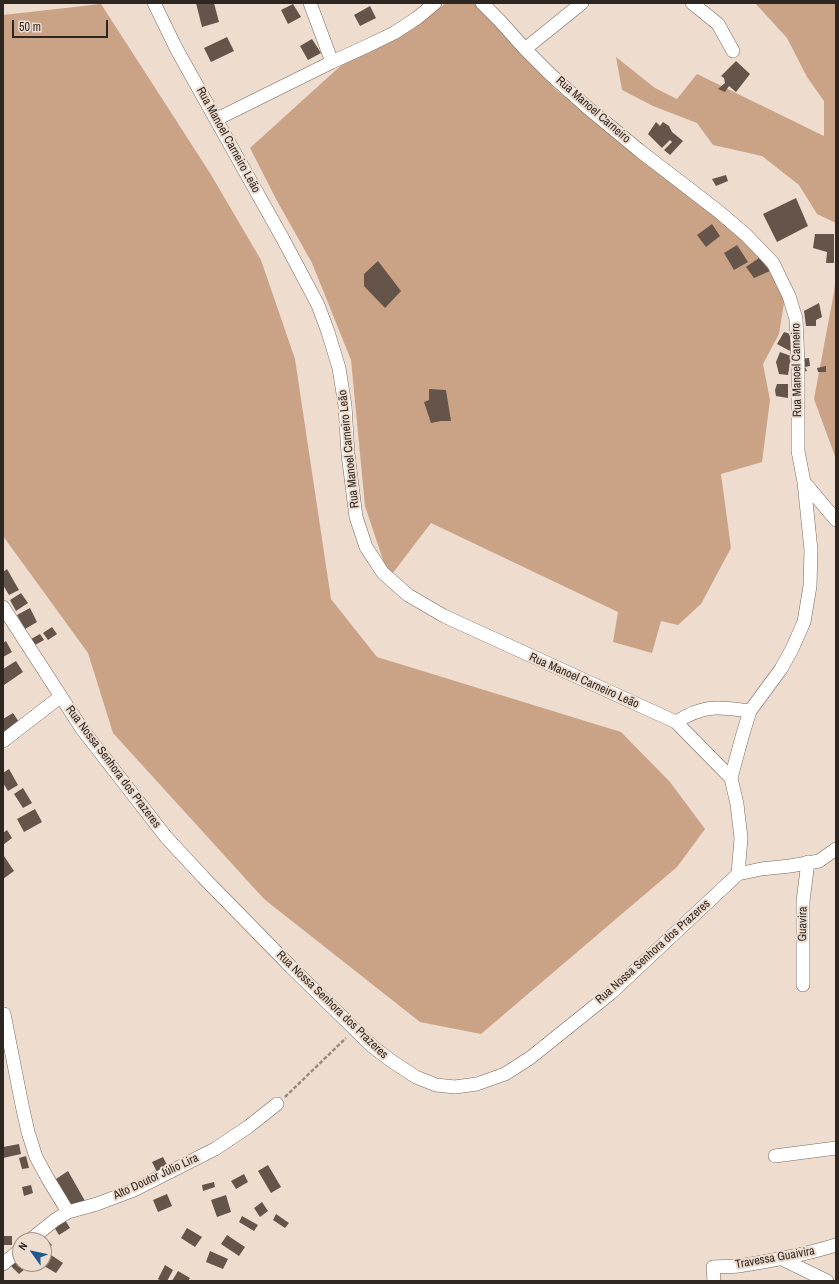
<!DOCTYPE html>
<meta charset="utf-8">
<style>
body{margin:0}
#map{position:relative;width:839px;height:1284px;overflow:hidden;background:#eedccf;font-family:"Archivo Narrow",sans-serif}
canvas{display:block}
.frame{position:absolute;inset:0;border:4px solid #2d2621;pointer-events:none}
.north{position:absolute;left:12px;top:1232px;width:40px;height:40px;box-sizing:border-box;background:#eedccf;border:1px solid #a19389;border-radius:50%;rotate:303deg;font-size:11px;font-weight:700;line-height:16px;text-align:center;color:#2d2621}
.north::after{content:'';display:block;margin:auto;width:14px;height:18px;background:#1f5990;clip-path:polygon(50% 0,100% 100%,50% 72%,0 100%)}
.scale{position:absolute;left:12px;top:20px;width:96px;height:18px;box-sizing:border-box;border:2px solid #2d2621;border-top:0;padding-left:5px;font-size:12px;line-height:14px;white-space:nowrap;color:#2d2621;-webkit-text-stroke:3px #eedccf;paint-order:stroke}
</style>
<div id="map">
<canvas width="839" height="1284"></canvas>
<div class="frame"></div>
<div class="north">N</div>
<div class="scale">50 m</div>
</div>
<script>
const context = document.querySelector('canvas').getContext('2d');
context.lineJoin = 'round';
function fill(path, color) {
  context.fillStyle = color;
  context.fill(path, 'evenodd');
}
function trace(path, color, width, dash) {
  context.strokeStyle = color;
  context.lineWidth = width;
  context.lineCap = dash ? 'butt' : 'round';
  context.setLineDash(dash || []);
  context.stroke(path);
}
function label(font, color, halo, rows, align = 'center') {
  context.font = font + ' "Archivo Narrow",sans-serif';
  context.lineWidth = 4;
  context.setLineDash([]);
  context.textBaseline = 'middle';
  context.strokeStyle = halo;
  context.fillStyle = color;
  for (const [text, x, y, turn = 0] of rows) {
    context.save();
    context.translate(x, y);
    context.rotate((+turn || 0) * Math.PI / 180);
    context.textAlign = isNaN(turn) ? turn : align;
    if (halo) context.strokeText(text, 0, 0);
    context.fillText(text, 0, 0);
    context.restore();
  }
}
const forest = new Path2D(`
 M446,3H474L480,10L497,25L555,89L712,213L758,254L778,283L785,297L779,334L763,364L770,400L762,462L721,474L731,548L701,604L678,625L661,621L652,653L613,642L618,612L431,523L389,578L365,506L351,360L312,263L276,199L250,148L347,60L415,26Z
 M755,3H836V223L817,214L799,185L762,156L713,145L697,123L653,106L622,90L616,57L655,88L677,99L697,74L824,136V101L807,77L787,38Z
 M101,4L210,173L261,260L295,359L331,599L377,657L621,732L670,782L705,829L677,867L481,1034L420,1022L264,899L113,733L88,653L3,536V15Z
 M836,276V459L814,399L834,292Z`);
const building = new Path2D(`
 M196,3H214L219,22L202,27Z
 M293,4L301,17L288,24L281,10Z
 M370,6L376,18L360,26L354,15Z
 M227,37L234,51L211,62L204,48Z
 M312,39L321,53L308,60L300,46Z
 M736,61L750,74L736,92L729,86L725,92L718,89L725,83L724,78L721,76Z
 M656,122L660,126L663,122L669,126L672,132L683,141L670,155L664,150L672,142L670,140L662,148L648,134Z
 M726,175L728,181L716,186L712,179Z
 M796,198L808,226L777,242L763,214Z
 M712,224L720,236L706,247L697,235Z
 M815,234H834V263H826L827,252L813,248Z
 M737,245L748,262L734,270L724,253Z
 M759,258L770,271L754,278L746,267Z
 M378,261L401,291L385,308L364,286V274Z
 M819,303L822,317L816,320V326H806L804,311Z
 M784,332L794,335L790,351L777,344Z
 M780,352L791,356L788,375L779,374L776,362Z
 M809,358L810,366L805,367L807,371L802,372L801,359Z
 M826,366V372H818L817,368Z
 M777,384H788V398L776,396L775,390Z
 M429,389L446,390L451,421H441L431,423L424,402L429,400Z
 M7,569L19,590L9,595L3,585V572Z
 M21,593L28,603L16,611L10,600Z
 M30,608L37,622L25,629L17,615Z
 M52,627L57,634L48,640L43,633Z
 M40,634L44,640L35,645L31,639Z
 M6,641L12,652L3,657V643Z
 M16,661L23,672L4,685L3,669Z
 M13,713L19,722L5,732L3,729V719Z
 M9,769L18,785L8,791L3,783V773Z
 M23,788L32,803L23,808L14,794Z
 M35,809L42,822L24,832L17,819Z
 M7,830L12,838L3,845V833Z
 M4,856L14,871L3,879V857Z
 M19,1144L21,1154L3,1158V1147Z
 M26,1156L29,1168L22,1169L19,1158Z
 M163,1157L169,1169L158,1174L152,1162Z
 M268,1165L281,1187L271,1193L258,1171Z
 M68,1171L85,1201L73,1208L56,1179Z
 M244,1174L248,1182L236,1189L231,1181Z
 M214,1182L215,1187L203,1191L202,1185Z
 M31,1185L33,1193L24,1196L22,1187Z
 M167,1194L172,1206L158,1212L153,1200Z
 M226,1195L231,1212L217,1217L211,1200Z
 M262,1202L268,1211L260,1217L254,1208Z
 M276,1214L289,1223L285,1228L273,1220Z
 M242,1216L258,1225L254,1231L239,1222Z
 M65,1220L70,1228L59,1235L54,1227Z
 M187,1228L202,1237L195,1247L181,1238Z
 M227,1235L245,1247L239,1256L221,1244Z
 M3,1236H12V1245H3Z
 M43,1236L52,1245L44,1254V1240H38Z
 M210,1251L228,1259L223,1269L206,1262Z
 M51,1255L63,1263L56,1273L44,1266Z
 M15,1258L25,1269L19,1274L9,1264Z
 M24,1264H36L32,1270Z
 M165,1265L173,1270L167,1281H161L158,1279Z
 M178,1271L190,1278L188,1281H172Z`);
const path = new Path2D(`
 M285,1097L346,1038`);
const street = new Path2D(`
 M154,3L177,50L283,239L318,305L328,332L339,368L345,406L348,454L356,517L366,547L383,573L408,595L444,616L676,722L731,778L737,804L741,838L738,874
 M310,3L332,62
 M482,3L500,21L525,49L551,75L588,108L640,151L718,211L746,235L773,263L789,296L796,319L798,364V451L804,482L811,550L810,586L804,622L792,649L781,669L750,711L742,737L731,778
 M692,3L718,24L733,51
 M525,49L582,3
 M217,119L332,62L367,46L394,33L417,18L435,3
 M804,482L836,520
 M3,607L82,729L166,837L203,877L291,967L373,1047L393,1062L416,1077L436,1085L455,1087L477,1084L505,1074L530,1058L611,993L738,874L761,869L790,866L819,861L836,849
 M676,722C705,704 717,707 750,711
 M3,741L60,697
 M803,985V901L808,862
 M4,1014L22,1105L28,1132L36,1157L48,1179L68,1212
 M775,1156L836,1148
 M30,1240L55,1220L68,1212L97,1204L134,1190L215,1149L248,1127L277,1104
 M780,1258L827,1281
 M3,1264L20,1250
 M714,1281L713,1267C721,1266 730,1267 738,1266C771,1261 804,1255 836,1245`);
const streetNames = [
 ["Rua Manoel Carneiro",593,110,41],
 ["Rua Manoel Carneiro Leão",228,140,61],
 ["Rua Manoel Carneiro",797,370,-91],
 ["Rua Manoel Carneiro Leão",349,449,-96],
 ["Rua Manoel Carneiro Leão",584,681,24],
 ["Rua Nossa Senhora dos Prazeres",113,767,53],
 ["Guavira",803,924,-89],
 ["Rua Nossa Senhora dos Prazeres",653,952,-42],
 ["Rua Nossa Senhora dos Prazeres",332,1005,44],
 ["Alto Doutor Júlio Lira",156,1177,-25],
 ["Travessa Guaivira",775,1258,-10]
];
fill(forest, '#caa387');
fill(building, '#645449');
trace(street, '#78685d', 14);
trace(path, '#988b82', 2.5, [4, 2]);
trace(street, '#fff', 13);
label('12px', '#2d2621', '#eedccf', streetNames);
</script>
